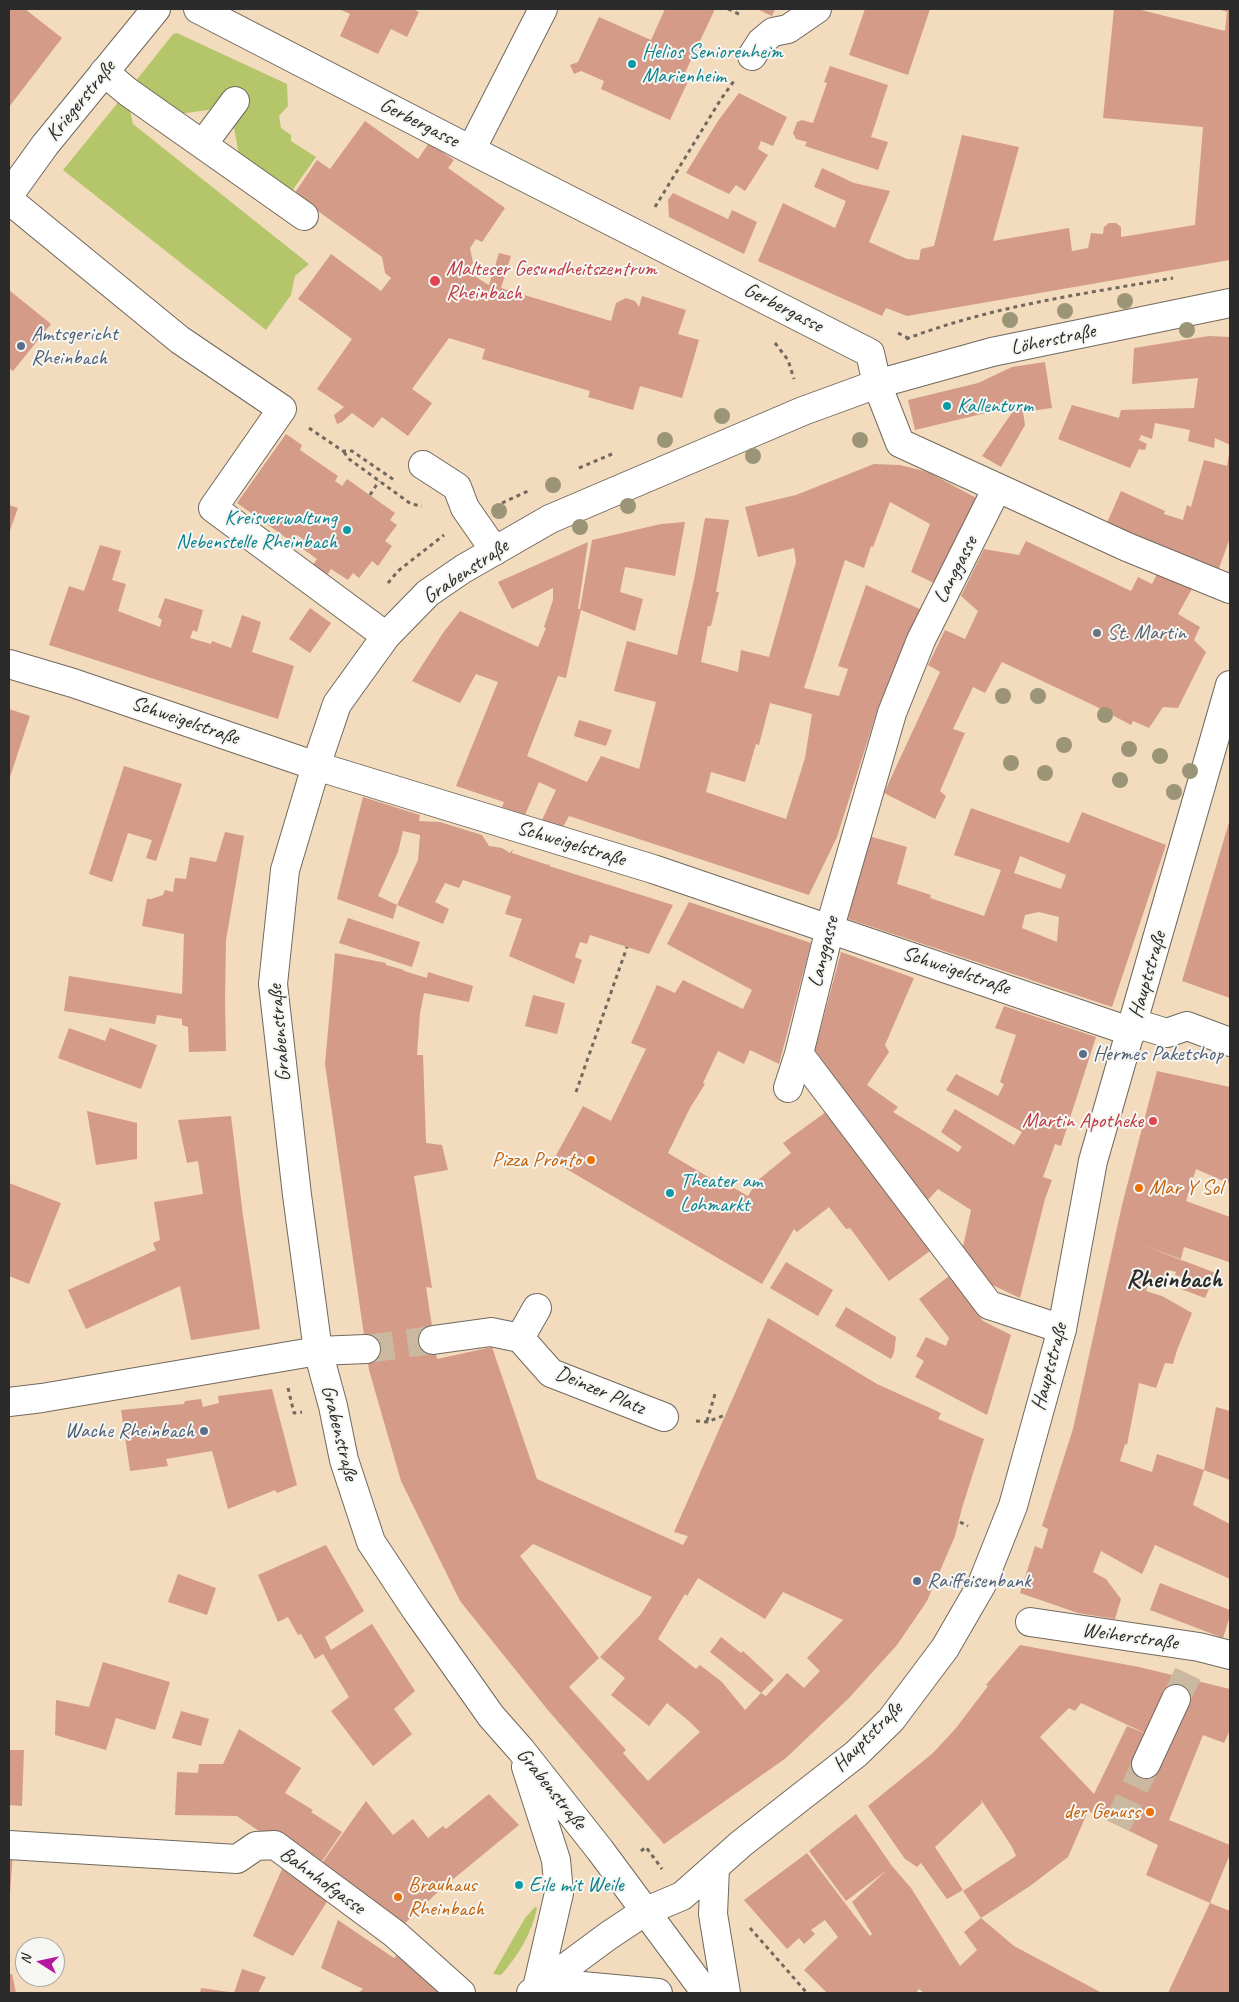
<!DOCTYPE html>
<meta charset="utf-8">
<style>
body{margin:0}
#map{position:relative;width:1239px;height:2002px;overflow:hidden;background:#f3dbbd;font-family:Caveat,sans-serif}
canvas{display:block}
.frame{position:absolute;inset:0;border:10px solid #2b2b2b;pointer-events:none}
.north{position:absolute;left:15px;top:1937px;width:50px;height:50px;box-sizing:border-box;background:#f6f6f2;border:1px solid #a5a5a2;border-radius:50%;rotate:280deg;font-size:14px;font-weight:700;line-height:20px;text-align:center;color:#2b2b2b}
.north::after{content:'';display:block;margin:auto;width:18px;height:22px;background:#b5179e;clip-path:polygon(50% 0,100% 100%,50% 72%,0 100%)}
</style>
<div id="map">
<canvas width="1239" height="2002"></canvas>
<div class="frame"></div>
<div class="north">N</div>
</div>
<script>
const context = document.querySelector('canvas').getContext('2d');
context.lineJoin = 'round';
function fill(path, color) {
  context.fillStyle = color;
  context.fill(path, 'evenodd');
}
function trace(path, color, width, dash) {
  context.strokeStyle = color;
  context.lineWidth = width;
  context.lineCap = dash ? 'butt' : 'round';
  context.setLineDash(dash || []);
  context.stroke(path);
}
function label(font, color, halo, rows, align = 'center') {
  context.font = font + ' Caveat,sans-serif';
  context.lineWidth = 4;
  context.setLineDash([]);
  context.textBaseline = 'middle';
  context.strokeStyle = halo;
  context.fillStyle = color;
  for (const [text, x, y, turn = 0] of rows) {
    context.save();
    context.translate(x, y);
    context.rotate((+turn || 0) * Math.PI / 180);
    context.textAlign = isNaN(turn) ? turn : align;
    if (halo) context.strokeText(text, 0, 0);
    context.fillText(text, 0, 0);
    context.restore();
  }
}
const green = new Path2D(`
 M177,33L287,84L288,106L279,116L281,128L291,135V141L316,157L292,191L239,155L233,122L214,109L180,114L135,82L173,34Z
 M120,100L129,106L133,124L309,264L295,276L291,295L266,330L63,170Z
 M535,1907L537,1908C532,1933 518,1956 501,1975L493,1974L525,1918Z`);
const building = new Path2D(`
 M9,9H25L62,38L9,107Z
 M339,9H413L419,12L407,37L391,29L378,54L340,36L350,14Z
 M665,9H715L684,75L690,77L670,120L601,89L604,81L581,71L574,74L570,65L578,62L599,17L651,40Z
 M757,9H775L772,16Z
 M865,9H930L908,75L849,55Z
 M1114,9H1137L1225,31L1227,12L1218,9H1230V260L907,316L886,308L882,316L758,261L783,203L835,228L846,201L814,187L822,168L854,183L890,191L869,242L907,259L919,260L921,249L934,246L962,135L1019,147L993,241L1069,228L1072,251L1088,248L1091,233L1103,234L1104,227L1109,223H1116L1121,227V237L1195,225L1203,127L1103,118Z
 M830,66L888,85L871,137L888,142L878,170L805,146L807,142L796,139L793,133L797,122L802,120L813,123L827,83L824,82Z
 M739,93L787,117L773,146L761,141L758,149L768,155L745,191L736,185L729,194L686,173L718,121Z
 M365,121L418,159L429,143L454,160L448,168L505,208L482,242L476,239L470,248L473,263L467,271L487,284L489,285L499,253L511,256L501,288L611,321L616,303L626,298L635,301L639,307L642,296L686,310L678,334L699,340L682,398L640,386L633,410L588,397L590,391L482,359L485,349L449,338L412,389L432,403L408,436L382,417L373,428L352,413L342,422L337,424L334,415L344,407L317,389L352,339L298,299L331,254L381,291L391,278L385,273L382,257L294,194L317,160L330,169Z
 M673,193L728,219L732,210L757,222L744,254L669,217L668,200Z
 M9,290L51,324L13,371L9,368Z
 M1209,336L1230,337V445L1215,438L1214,448L1188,441L1190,430L1155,423L1152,439L1141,435L1139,440L1147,444L1145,450L1139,449L1130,468L1058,439L1072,405L1119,418L1121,410L1194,408L1198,378L1132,384L1134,348Z
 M1045,362L1052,408L1023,412L1025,425L1001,467L982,456L1018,404V401L986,413L915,430L908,400L978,383L1012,367Z
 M286,434L302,445L300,450L338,476L335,481L342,486L347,479L395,513L390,520L397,525L385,541L392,546L378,566L372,561L359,578L353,573L348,580L331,569L327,575L312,566L317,559L300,547L304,540L297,535L292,542L237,503Z
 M1229,454L1230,538L1218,571L1106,525L1121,491L1165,511L1164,514L1183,520L1187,505L1191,507L1204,460L1227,466Z
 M874,464L900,465L928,472L980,500L936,584L911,572L930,524L890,502L873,547L871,546L864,568L845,560L804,688L839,696L848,669L838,666L866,585L922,610L878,708L837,837L809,895L569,816L563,827L542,820L556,790L539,782L525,815L502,807L504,802L456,786L498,682L476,674L460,703L412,681L443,633L460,611L538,647L546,628L544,627L553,600V588L512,609L498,582L588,542L578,609H580L592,540L661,524L685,522L675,576L625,567L620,592L643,599L635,631L581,610L566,678L558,676L527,756L587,782L601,756L639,769L656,702L614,691L627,641L677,655L695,575L705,518L729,520L716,592H719L711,626H708L701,662L738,672L741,650L769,657L796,562L794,548L758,557L745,507L796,495ZM770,703L812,714L805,758L786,819L706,792L711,772L745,782L756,744L759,745Z
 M9,505L18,508L9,533Z
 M1026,541L1131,591L1138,577L1152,584L1159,570L1193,587L1178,614L1200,627L1194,640L1206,652L1178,708L1163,707L1149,728L1133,721L1131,725L1093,705L1002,662L985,693L973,687L953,729L965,733L940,791L946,796L935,819L884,793L940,672L928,665L945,630L965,639L978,611L961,596L984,549L1019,555Z
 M100,545L121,551L112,580L126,584L118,611L160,627L162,620L158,617L165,598L203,610L197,632L193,630L190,638L211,644L212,641L231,648L242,615L261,622L252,652L294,666L278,719L49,645L69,586L84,591Z
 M310,608L331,623L310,653L289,639Z
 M9,709L30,716L9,780Z
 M579,720L612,730L606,746L574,736Z
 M124,766L182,784L156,861L146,858L152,840L128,833L112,882L89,874Z
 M363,797L420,815L419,821L440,822L482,835L489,846L502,848L510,853L513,849L512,853L548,865L550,863L549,866L673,905L649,954L590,935L587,944L580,942L575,957L582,960L574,984L509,956L522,919L505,914L511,896L463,880L459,888L445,883L435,902L449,909L443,924L397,905L418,860L420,835L403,831L398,852L378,896L397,905L393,919L337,899Z
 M971,808L1069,843L1082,812L1166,845L1112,1007L848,919L869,836L907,847L897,884L931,895L930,898L984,916L1001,870L954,855ZM1020,856L1066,875L1061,889L1014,873ZM1039,912L1059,917L1057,942L1022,928L1025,915Z
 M1230,819V998L1182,981Z
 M225,832L244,836L226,940L225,1000L226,1051L189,1052L188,1027L182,1025V1019L157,1015L155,1024L64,1011L69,976L182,994L184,934L142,926L147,899H151L163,895L165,890L173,892L175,878L186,879L190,857L216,862Z
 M689,902L811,943L779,1064L750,1050L744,1064L718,1051L703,1083L705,1084L690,1108L668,1153L730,1190L732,1187L748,1196L757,1181L791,1153L783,1143L826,1112L930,1251L889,1281L850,1228L846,1229L829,1207L797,1232L794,1229L762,1284L553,1161L583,1106L611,1121L646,1049L631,1043L657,985L675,993L683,980L743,1009L752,990L667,944Z
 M348,918L420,942L412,967L339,943Z
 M841,952L914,978L885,1045L889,1052L867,1085L898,1107L893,1112L958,1152L962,1147L941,1132L955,1109L1014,1145L1022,1132L946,1090L956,1074L998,1096L1004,1084L1000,1082L1016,1035L995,1028L1004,1006L1096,1037L1061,1146L1055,1144L1043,1177L1052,1180L1045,1199L1020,1298L986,1282L962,1251L971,1210L938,1189L926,1202L815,1050Z
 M335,953L386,963V965L404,970V971L427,978L428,972L473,986L469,1002L424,993L420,1013L417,1055H423L426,1143L442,1145L448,1170L414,1176L432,1288L426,1287L437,1359L492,1347L537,1479L683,1545L688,1536L674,1532L768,1318L877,1384L941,1413L938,1419L984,1439L962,1508L955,1536L927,1601L897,1645L849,1698L786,1758L664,1844L547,1709L460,1601L401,1481L369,1370L325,1064ZM533,1544L652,1597L641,1614L600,1657L625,1678L611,1695L649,1726L667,1703L690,1722L700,1732L648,1781L623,1753L626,1750L569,1687L599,1658L520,1556ZM698,1578L765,1619L783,1592L843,1620L807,1658L820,1671L804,1688L787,1673L766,1696L761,1693L745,1710L722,1682L700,1665L696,1669L658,1639L685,1594L687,1596Z
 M533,995L565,1003L557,1034L525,1026Z
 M69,1028L105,1041L110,1028L157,1045L141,1089L58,1058Z
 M1157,1071L1230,1087V1184L1196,1169L1186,1201L1230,1217V1260L1229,1262L1184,1247L1181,1259L1139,1244L1216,1273L1205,1298L1181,1289L1185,1278L1175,1275L1176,1272L1169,1270L1165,1283L1150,1278L1146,1291L1162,1296L1192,1313L1177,1350L1173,1364L1165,1363L1156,1388L1139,1383L1127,1445L1125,1444L1120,1461L1152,1472L1157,1454L1204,1470L1193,1505L1230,1524V1579L1155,1545L1142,1574L1101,1551L1093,1572L1106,1579L1121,1599L1115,1619L1078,1613L1020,1593L1035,1546L1042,1549L1048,1529L1042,1526L1073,1429L1122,1205Z
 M87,1111L137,1123V1159L96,1165Z
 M231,1116L243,1216L260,1329L191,1340L180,1286L86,1329L68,1290L156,1250L153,1243L160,1240L154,1202L203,1194L198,1161L187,1163L178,1120Z
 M9,1183L61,1203L29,1284L9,1276Z
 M786,1262L833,1290L818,1316L770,1288Z
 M949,1276L983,1321L1011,1335L987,1415L915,1377L924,1361L916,1356L926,1337L946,1346L949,1338L919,1299Z
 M846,1307L896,1337L894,1353L891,1359L835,1326Z
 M272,1389L297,1485L277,1493L275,1490L228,1509L212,1451L166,1459L168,1466L130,1471L121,1410L184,1404L185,1401L201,1399L203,1407L219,1403L218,1396Z
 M1216,1407L1230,1411V1480L1204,1470Z
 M326,1545L364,1611L325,1637L331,1650L372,1624L415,1691L394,1709L412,1734L373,1766L331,1711L349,1697L323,1654L315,1659L301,1634L298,1635L288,1617L278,1622L258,1575Z
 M178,1574L216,1588L207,1615L168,1602Z
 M1160,1583L1230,1610V1616L1223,1638L1150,1610Z
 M721,1637L741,1653L743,1651L774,1680L761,1693L710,1652Z
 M1020,1645L1139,1667L1230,1689V1730L1224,1743L1203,1735L1169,1820L1230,1845V1854L1210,1903L1230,1911V1993H1168L1210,1903L1146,1875L1158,1845L1088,1811L1068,1857L1030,1886L981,1918L963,1891L1016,1856L1012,1847L980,1798L982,1803L935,1847L963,1890L947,1899L921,1863L917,1867L905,1859L868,1806L933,1753L956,1728L988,1686L986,1685ZM1081,1703L1149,1735L1127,1726L1094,1794L1040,1737L1069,1708L1075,1711Z
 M103,1662L170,1682L155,1730L116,1718L106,1750L55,1735L56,1700L89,1707Z
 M181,1711L209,1719L201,1746L172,1738Z
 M239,1729L301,1768L285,1793L313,1810L311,1812L342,1832L316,1870L237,1816L175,1815L177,1772L198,1773L199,1764H223Z
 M9,1750H24L22,1806L9,1805Z
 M489,1794L519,1825L440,1890L401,1927L317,1870L366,1801L393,1835L413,1819L428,1838L443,1826L446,1829Z
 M856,1814L892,1866L911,1888L960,1966L977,1950L964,1932L981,1918L1014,1946L1102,1993H924L919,1989L916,1993H827L804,1970L838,1937L825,1920L811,1930L815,1934L804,1944L799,1938L787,1949L744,1900L807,1853L870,1936L872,1934L852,1902L887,1870L846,1901L809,1851Z
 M9,1851L13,1852L10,1894H9Z
 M282,1869L328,1900L293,1956L253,1936Z
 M338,1920L394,1958L407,1947L444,1993H358L363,1989L321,1968Z
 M242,1969L266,1977L258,1993H234Z
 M9,1974H12L16,1993H9Z
 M201,1988L229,1992V1993H200Z`);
const minorTunnel = new Path2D(`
 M366,1349L433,1340
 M1176,1699L1193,1663
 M1117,1825L1146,1764`);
const path = new Path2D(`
 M728,9L741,15
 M655,207L721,99L734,81
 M898,333L908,338
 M906,339C992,306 1083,294 1173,278
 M775,343L788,360L794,379
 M309,428L343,451H352L394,480
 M344,452L349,459L411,504L422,506
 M579,468L612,454
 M370,495L379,481
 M502,503L528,491
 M388,583L398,571L444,535
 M576,1092L627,947
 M545,1156L549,1161
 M288,1388L294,1413L302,1412
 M696,1421L707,1422L725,1415
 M707,1421L715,1394
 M960,1522L968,1526
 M641,1851L646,1847L662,1869
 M750,1928L807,1993`);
const minor = new Path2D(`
 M198,9L471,150L870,353L877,384L900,443L1127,547L1230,589
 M752,56L761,42L773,32L788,29L817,9
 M104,72L128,92L304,216
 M203,144L235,101
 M471,150L543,9
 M9,195L45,145L156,9
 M9,200L180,340L282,409L213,508L386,636
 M423,465L457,487L465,508L495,551
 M997,488L921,640L892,713L832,920L799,1054L989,1305L1062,1329
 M9,664L73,683L316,766L653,869L1132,1032
 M1134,1023L1167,1033L1187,1026L1230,1042
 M788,1088L799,1054
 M520,1338L537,1308
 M433,1340L491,1332L520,1338L551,1373L664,1417
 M9,1402L42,1398L318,1351L366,1349
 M1030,1622L1199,1647L1230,1655
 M1146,1764L1176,1699
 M9,1845L237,1859L256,1846L275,1845L395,1934L461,1993`);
const major = new Path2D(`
 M526,1767L556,1860L559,1893L537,1988
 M715,1868L713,1914L726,1993
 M537,1988L582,1986L658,1993
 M531,1993L608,1936L644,1912L682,1896L742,1843L856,1754L891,1720L945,1648L982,1584L1013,1506L1062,1329L1093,1161L1230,685
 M706,1993L600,1850L521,1750L491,1716L416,1610L371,1542L344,1460L333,1406L318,1351L297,1195L273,984L285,870L316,766L337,704L386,636L428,593L463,569L550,519L803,411L877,384L992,352L1230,303`);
const trees = [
 [1125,301],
 [1065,311],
 [1010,320],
 [1187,330],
 [722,416],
 [665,440],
 [860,440],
 [753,456],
 [553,485],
 [628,506],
 [499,511],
 [580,527],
 [1003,696],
 [1038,696],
 [1105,715],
 [1064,745],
 [1129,749],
 [1160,756],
 [1011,763],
 [1190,771],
 [1045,773],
 [1120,780],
 [1174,792]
];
const markers = [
 [632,64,5,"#0f9aa8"],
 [435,281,6,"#e0444e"],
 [21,346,5,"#5c6f8a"],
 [947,406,5,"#0f9aa8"],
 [347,530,5,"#0f9aa8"],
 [1097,633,5,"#6b7280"],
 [1083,1054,5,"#5c6f8a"],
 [1153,1121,5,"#e0444e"],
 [591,1160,5,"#e8710a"],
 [1139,1188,5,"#e8710a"],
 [670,1193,5,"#0f9aa8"],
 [204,1431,5,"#5c6f8a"],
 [917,1581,5,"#5c6f8a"],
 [1150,1812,5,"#e8710a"],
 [519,1885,5,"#0f9aa8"],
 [398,1897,5,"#e8710a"]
];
const cultureNames = [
 ["Helios Seniorenheim",642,52],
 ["Marienheim",642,76],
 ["Kallenturm",957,406],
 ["Kreisverwaltung",337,518,"right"],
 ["Nebenstelle Rheinbach",337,542,"right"],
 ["Theater am",680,1181],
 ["Lohmarkt",680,1205],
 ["Eile mit Weile",529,1885]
];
const streetNames = [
 ["Kriegerstraße",81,101,-51],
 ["Gerbergasse",419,123,27],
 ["Gerbergasse",783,308,27],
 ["Löherstraße",1053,340,-12],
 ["Langgasse",956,570,-63],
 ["Grabenstraße",466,572,-34],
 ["Schweigelstraße",185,721,19],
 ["Schweigelstraße",571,844,17],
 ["Langgasse",824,952,-76],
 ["Schweigelstraße",956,971,19],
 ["Hauptstraße",1148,975,-74],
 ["Grabenstraße",280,1033,-95],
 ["Hauptstraße",1050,1367,-75],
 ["Deinzer Platz",600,1391,23],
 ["Grabenstraße",339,1433,76],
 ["Weiherstraße",1130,1637,8],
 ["Hauptstraße",868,1737,-45],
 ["Grabenstraße",551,1789,51],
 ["Bahnhofgasse",322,1881,36]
];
const healthNames = [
 ["Malteser Gesundheitszentrum",446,269],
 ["Rheinbach",446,293],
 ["Martin Apotheke",1143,1121,"right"]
];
const serviceNames = [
 ["Amtsgericht",31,334],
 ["Rheinbach",31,358],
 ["Hermes Paketshop",1093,1054],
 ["Wache Rheinbach",194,1431,"right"],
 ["Raiffeisenbank",927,1581]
];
const worshipNames = [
 ["St. Martin",1107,633]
];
const foodNames = [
 ["Pizza Pronto",581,1160],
 ["Mar Y Sol",1149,1188,"left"],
 ["der Genuss",1140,1812],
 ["Brauhaus",408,1885,"left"],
 ["Rheinbach",408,1909,"left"]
];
const districtNames = [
 ["Rheinbach",1174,1280]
];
fill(green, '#b4c669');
fill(building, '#d49b88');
trace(minorTunnel, '#cbb8a0', 28, [28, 14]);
trace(minor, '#71695e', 30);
trace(major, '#71695e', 30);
trace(path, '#71695e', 3, [4, 4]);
trace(minor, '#fff', 28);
trace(major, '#fff', 28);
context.fillStyle = '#9c9477';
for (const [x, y] of trees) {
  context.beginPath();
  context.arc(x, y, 8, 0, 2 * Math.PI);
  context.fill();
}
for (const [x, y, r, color] of markers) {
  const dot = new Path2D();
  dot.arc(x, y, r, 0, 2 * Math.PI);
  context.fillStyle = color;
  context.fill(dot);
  trace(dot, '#f6f6f2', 2);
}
label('21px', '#0d838f', '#f6f6f2', cultureNames, 'left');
label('21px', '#2b2b2b', '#f6f6f2', streetNames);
label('21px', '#be3a42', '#f6f6f2', healthNames, 'left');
label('21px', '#4e5e75', '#f6f6f2', serviceNames, 'left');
label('21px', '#5b616d', '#f6f6f2', worshipNames, 'left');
label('21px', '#c56008', '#f6f6f2', foodNames, 'right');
label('bold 26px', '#2b2b2b', '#f6f6f2', districtNames);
</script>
